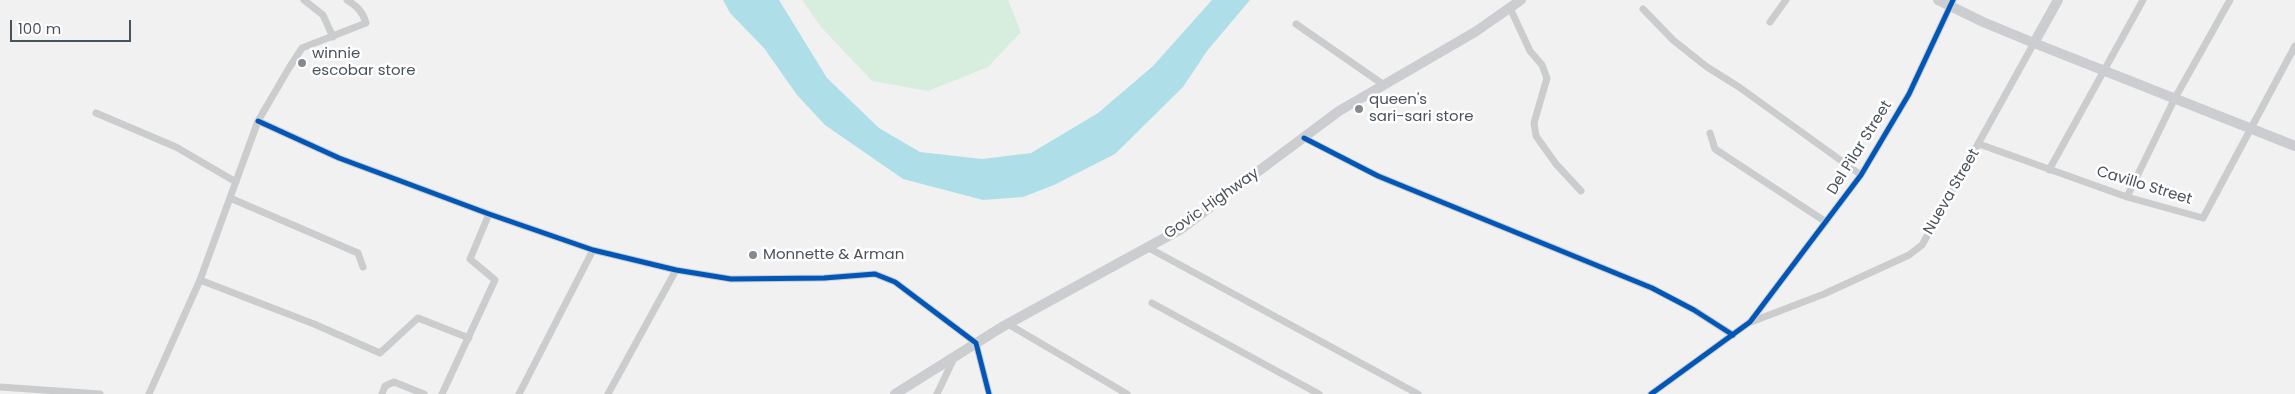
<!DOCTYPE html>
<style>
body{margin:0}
#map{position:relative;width:2295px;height:394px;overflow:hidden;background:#f1f1f1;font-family:Poppins,sans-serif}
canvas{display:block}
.scale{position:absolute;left:10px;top:20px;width:121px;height:22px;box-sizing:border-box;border:2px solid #49535c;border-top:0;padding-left:6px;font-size:15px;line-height:18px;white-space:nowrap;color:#49535c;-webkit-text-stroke:4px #fff;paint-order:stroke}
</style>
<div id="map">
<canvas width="2295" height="394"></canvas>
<div class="scale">100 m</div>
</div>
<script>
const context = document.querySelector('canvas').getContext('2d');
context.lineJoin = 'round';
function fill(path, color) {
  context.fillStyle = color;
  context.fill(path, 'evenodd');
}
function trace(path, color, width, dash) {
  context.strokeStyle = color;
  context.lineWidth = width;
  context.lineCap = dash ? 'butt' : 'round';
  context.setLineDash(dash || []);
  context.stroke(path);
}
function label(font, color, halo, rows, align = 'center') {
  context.font = font + ' Poppins,sans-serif';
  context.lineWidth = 5;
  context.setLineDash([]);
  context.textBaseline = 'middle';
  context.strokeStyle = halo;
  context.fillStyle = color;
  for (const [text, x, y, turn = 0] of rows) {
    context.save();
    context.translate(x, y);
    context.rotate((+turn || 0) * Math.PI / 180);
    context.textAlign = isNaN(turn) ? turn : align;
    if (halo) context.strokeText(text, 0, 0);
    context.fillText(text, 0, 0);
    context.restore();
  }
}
const green = new Path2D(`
 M802,0H1008L1021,32L988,67L928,91L872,81L821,27Z`);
const water = new Path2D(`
 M723,0H779L827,78L879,128L920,152L982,159L1031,153L1098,113L1153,66L1212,0H1250L1207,51L1183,87L1115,154L1054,185L1023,197L983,200L903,179L825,125L797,95L764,48L730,13Z`);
const street = new Path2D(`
 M304,0L323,15L333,37
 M1510,8L1530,51L1542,65L1547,78L1534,123L1536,136L1556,164L1581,191
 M1643,9L1673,40L1707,67L1739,87L1861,175
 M1770,22L1786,0
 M1296,24L1384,85
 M96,113L176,147L236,182
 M258,121L339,158L489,214L593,250L676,270L731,279L824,278L875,274L895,282L976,343L989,394
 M1710,133L1715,149L1826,222
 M1304,138L1378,176L1652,288L1694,310L1733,335
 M1979,144L2127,197L2203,218L2295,46
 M2049,170L2143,0
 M2127,197L2175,98L2230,0
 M230,198L358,253L363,267
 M1147,247L1418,394
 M200,280L314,324L380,353L418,318L469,338
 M1152,303L1319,394
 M1751,322L1824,294L1909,255L1922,245L2034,43
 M1008,324L1127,394
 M0,387L100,394
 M149,394L200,280L258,121L289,68L302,48L366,23C363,12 357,6 347,0
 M382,394L385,386L394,382L424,394
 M442,394L495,280L470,259L489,214
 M519,394L593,250
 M608,394L676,270
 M937,394L954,358
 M1651,394L1750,322L1861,175L1909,94L1953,0`);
const secondary = new Path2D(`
 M1938,0L1983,22L2034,43L2295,146
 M2034,43L2058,0
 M895,394L1002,327L1181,229L1339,111L1475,32L1521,0`);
const cycleway = new Path2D(`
 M258,121L339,158L489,214L593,250L676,270L731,279L824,278L875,274L895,282L976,343L989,394
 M1304,138L1378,176L1652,288L1694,310L1733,335
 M1651,394L1750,322L1861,175L1909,94L1953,0`);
const markers = [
 [302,63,5,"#848a90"],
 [1359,109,5,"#848a90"],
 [753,255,5,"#848a90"]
];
const poiNames = [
 ["winnie",312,54],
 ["escobar store",312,71],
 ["queen's",1369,100],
 ["sari-sari store",1369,117],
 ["Monnette & Arman",763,255]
];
const streetNames = [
 ["Del Pilar Street",1860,148,-58],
 ["Cavillo Street",2144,186,17],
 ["Nueva Street",1952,192,-60],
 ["Govic Highway",1212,204,-35]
];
fill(green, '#d7eedf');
fill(water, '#aedfe9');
trace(street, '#cbccce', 7);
trace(secondary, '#cbcdd0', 10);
trace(cycleway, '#0057b8', 5);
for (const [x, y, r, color] of markers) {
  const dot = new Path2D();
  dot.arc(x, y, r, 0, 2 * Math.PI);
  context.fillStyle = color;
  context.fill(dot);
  trace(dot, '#fff', 2);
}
label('15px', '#49535c', '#fff', poiNames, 'left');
label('15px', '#49535c', '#fff', streetNames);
</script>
